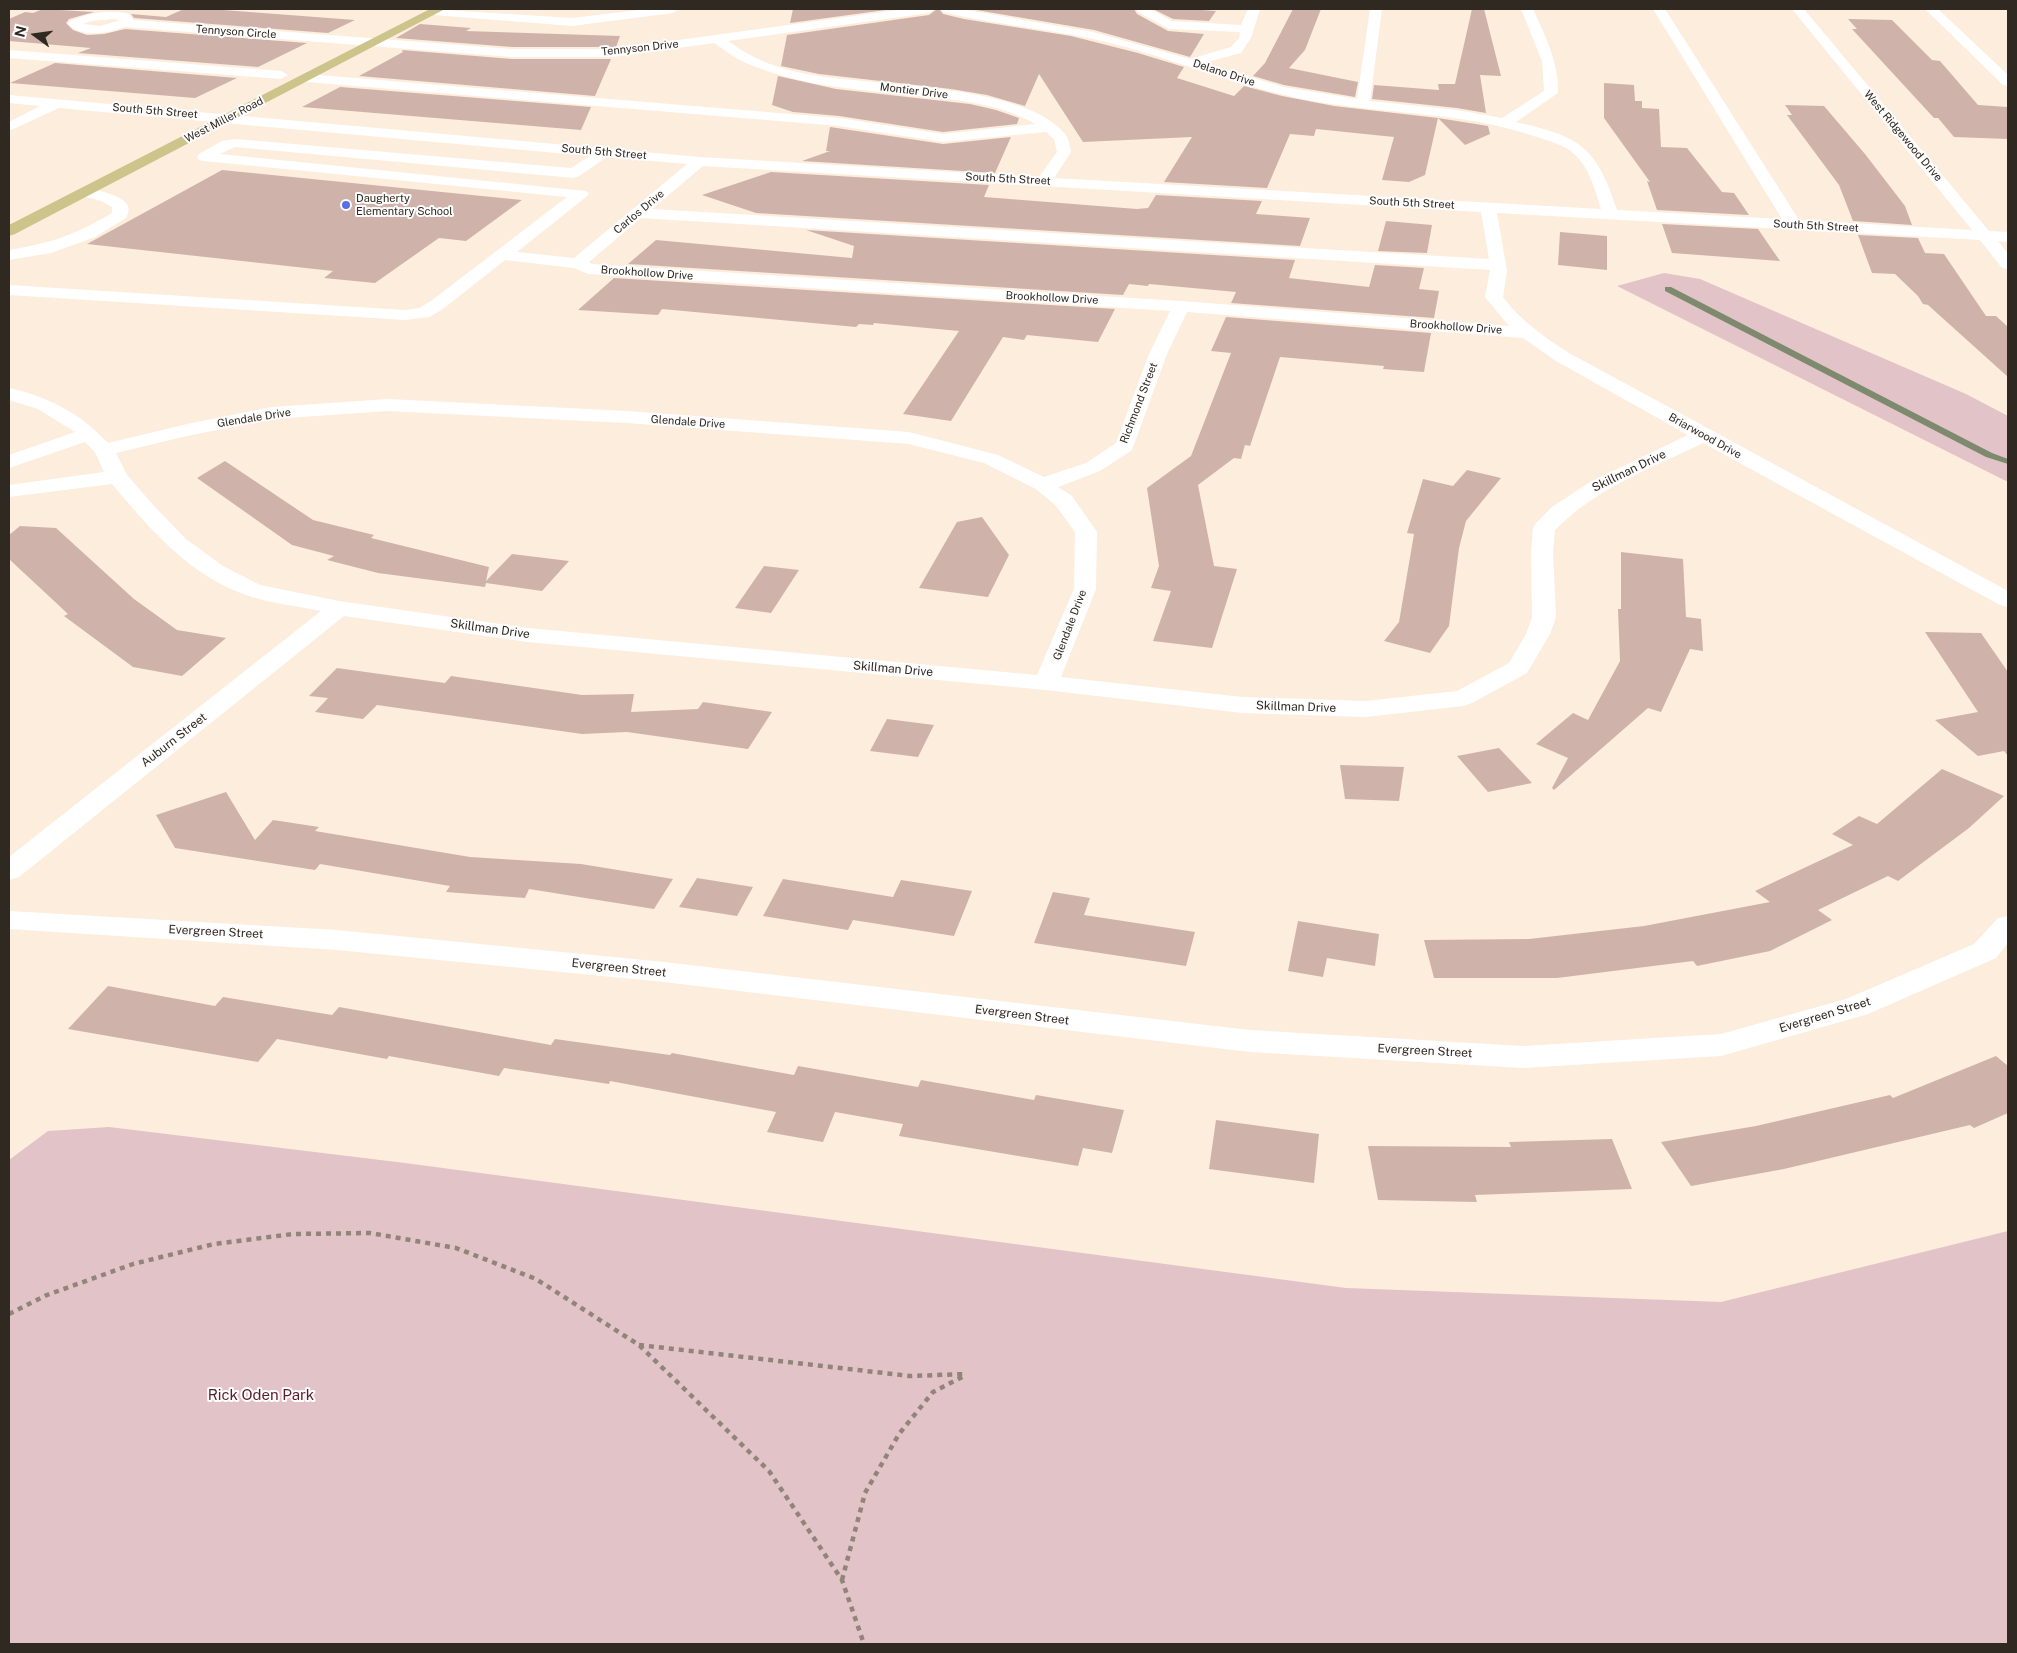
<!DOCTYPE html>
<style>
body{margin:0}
#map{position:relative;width:2017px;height:1653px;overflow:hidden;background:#fdeddd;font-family:"Public Sans",sans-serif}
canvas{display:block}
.frame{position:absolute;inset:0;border:10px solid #302921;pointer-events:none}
.north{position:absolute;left:10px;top:10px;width:50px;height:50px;-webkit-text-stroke:4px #fdfdfd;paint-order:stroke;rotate:284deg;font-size:14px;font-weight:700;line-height:20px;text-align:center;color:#302921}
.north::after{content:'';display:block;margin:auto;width:18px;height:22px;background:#302921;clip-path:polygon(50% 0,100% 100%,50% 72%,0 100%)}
</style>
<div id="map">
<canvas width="2017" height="1653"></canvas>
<div class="frame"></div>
<div class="north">N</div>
</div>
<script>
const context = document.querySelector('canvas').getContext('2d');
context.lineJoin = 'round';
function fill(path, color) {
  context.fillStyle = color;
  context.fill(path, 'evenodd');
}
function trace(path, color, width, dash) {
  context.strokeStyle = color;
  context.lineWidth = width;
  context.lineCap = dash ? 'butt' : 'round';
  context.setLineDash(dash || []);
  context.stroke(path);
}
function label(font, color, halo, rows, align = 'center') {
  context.font = font + ' "Public Sans",sans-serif';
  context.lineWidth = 4;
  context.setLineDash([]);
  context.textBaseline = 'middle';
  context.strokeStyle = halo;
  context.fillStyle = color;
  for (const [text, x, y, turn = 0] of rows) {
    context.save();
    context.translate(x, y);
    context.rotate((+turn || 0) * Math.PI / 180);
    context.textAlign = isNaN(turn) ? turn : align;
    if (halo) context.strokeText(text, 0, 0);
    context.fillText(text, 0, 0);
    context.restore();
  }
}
const green = new Path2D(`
 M1664,273L1700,279L1966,394L2008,416V482L1617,286Z
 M109,1127L405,1163L1346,1288L1721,1302L2008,1231V1644H9V1160L48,1131Z`);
const stream = new Path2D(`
 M1665,287H1671L1992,453L2008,459V464L1986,457L1665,291Z`);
const building = new Path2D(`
 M43,9L94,12L69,19L66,23L73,30L87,35L104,34L125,29L307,43L258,67L78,53L91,48L9,41V19L25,12L33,13Z
 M184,9H210L355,20L328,33L134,18L131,14L166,17Z
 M793,9H893L790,23Z
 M937,9H939L943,14L964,19L1071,36L1138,53L1184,67L1177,78L1234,96L1244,86L1282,96L1334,106L1438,118L1425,175L1409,182L1382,180L1394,137L1316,129L1314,136L1290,134L1267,188L1164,182L1192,137L1083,142L1039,74L1025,106L987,95L951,89L819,74L781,66L787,35L929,15Z
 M970,9H1134L1137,14L1168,31L1204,34L1190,57L1094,30Z
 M1153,9H1188L1216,11L1209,21L1173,19Z
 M1293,9H1321L1305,50L1289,68L1358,82L1355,97L1284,85L1253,76L1265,63Z
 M1472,9H1484L1501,76L1480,75L1486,113L1457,108L1372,99L1374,85L1439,90L1438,84H1455Z
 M1848,19L1892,20L1932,60L1940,61L1978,105L2008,107V139L1954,137L1938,118H1934L1852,29H1857Z
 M420,24L471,28L466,31L620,36L616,47H512L396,38Z
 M402,50L512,59H611L595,96L359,76L403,52Z
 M55,63L237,78L195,98L10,83Z
 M778,76L836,89L970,104L996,110L1019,118L1017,124L943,132L839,116L793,112L772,105Z
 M1604,83L1634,85L1635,101H1642V108L1659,109L1661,147L1687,148L1722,192L1734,193L1749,215L1657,210L1647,181L1650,182L1604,118Z
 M340,87L591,107L581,130L302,107Z
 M1785,105L1824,106L1865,154L1905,206L1912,225L1853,221L1839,185L1787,115H1792Z
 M1438,118L1488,126L1490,134L1465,145Z
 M830,127L943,144L1011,137L995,173L802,161L830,151H826Z
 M222,170L522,200L466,241L439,238L375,283L324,278L333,271L87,244Z
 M771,172L989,185L984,197L1137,209L1148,208L1156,195L1262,201L1256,214L1310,218L1300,246L756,213L702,195Z
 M1386,221L1432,225L1427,253L1378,251Z
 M1662,224L1758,229L1780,261L1672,253Z
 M806,230L1295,260L1289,278L1369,287L1375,265L1424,268L1419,289L1439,291L1434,318L1231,303L1236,292L1149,284L1148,286L1129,284L1123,295L628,264L656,240L852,258L854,246Z
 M1560,232L1607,236V270L1558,265Z
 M1858,235L1918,238L1925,253L1944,254L1986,316H1996L2008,327V377L1928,305L1923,304L1918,296L1895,274L1872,273Z
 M614,278L1115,309L1098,342L1027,335L1024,340L1003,337L951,421L903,414L959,331L874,323L873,325L859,324L856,327L662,309L658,315L578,310Z
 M1226,317L1431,333L1424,372L1383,369L1384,366L1280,357L1250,446L1245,445L1241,459L1234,458L1198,485L1214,566L1237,569L1212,648L1153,641L1171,591L1151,588L1159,566L1147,488L1191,456L1231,353L1211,351Z
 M225,461L313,520L374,535L371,538L489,567L486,581L512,554L569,561L542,591L486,583L485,587L378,573L327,560L334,556L292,545L197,478Z
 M1467,470L1501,478L1466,521L1459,548L1449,626L1430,653L1384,641L1399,622L1414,534L1407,533L1423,479L1453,486Z
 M982,517L1009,555L988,597L919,588L957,522Z
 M20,526L56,528L134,599L177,630L226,638L182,676L133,667L64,616L68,614L9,559V535Z
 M1621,552L1683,559L1686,617L1701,619L1703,651L1690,649L1661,712L1648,708L1554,790L1552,788L1568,758L1536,744L1573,713L1588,720L1620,661L1618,609H1621Z
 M764,566L799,570L771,613L735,608Z
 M1925,632L1981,633L2008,672V756L2004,751L1978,756L1935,720L1978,712Z
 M337,668L445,683L451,676L582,695L634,694L631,712L698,709L703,702L772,712L748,749L627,732L582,734L377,705L363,719L315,712L328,698L309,696Z
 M887,719L934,725L918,757L870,751Z
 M1499,748L1532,783L1488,792L1457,756Z
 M1340,765L1404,767L1399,801L1345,799Z
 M1942,769L2004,796L1969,828L1898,881L1888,876L1818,910L1832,920L1770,951L1697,966L1693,961L1557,978H1434L1424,940L1529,939L1644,926L1770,902L1755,891L1853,845L1832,834L1859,816L1877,824Z
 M226,792L255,840L273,820L319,827L315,831L470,857L581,864L673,879L654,909L529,889L525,898L446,892L450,886L320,864L315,870L175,848L156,815Z
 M697,878L753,887L737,916L679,907Z
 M783,879L893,897L901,880L972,891L954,936L853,920L848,930L763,916Z
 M1053,892L1090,898L1084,915L1195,932L1186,966L1034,943Z
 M1298,921L1379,934L1375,966L1327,958L1323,977L1288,971Z
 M108,986L215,1006L223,997L332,1015L339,1007L551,1045L555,1039L670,1055L672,1053L794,1075L798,1066L918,1087L921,1080L1034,1100L1036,1095L1124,1110L1112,1153L1083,1148L1078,1166L899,1136L903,1124L835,1112L823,1142L767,1132L776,1112L610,1081L609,1084L504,1068L499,1076L389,1056L387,1059L277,1039L258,1062L68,1029Z
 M1996,1056L2008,1066V1113L1974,1128L1970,1125L1784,1169L1691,1186L1661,1142L1756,1126L1890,1095L1893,1098Z
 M1216,1120L1319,1134L1314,1183L1209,1169Z
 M1612,1139L1632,1189L1475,1195L1477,1202L1378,1200L1368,1146L1511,1147L1509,1142Z`);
const path = new Path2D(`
 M9,1314L47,1295L133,1264L214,1244L293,1234L370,1233L456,1248L536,1279L639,1345L769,1471L842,1580L864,1644
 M639,1345L910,1376L967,1374
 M842,1580L865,1493L899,1434L933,1392L966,1375`);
const minor = new Path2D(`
 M430,9L572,18L647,9H679L673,13L572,26L434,15L430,14L428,11Z
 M905,9H935L929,13L728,41C736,46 745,53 754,57C773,67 798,73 819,76C880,86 1026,85 1065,134C1069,139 1070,146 1071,152L1054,178L1601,209C1594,187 1588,161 1566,148C1554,142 1540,138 1527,134C1456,111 1380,114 1307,100C1241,87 1179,61 1114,44C1058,29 999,26 943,12L941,9H961L1093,32L1190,59L1231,47L1239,38L1240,32L1169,29L1138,12L1136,9H1150L1172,21L1241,25L1248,9H1260L1251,38L1241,53L1203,63L1284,87L1357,99L1370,9H1382L1370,101L1457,110L1502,118L1544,91L1542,61L1521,9H1533C1545,36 1559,62 1558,93L1516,122C1581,137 1596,146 1617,210L1782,219L1653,9H1665L1799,220L1972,230L1792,9H1804L1989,231L2008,232V242L1998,241L2008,254V269L2002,268L1980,240L1497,213L1507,271L1503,297C1521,321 1544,337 1569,353L2008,591V607L2000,605L1703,443C1652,468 1596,488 1555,530L1553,552L1556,617L1550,634L1527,673L1472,703L1463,706L1366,717L1242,713L1046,690L528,642L344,616L19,877L9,880V857L321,611C296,606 269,603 246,595C190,576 149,528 112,484L9,497V485L104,472L95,452L85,442L9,468V455L75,432L38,409L9,400V388C49,397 80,413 108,443L187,424L272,407L388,399L627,411L909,432L998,455L1044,477L1086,463L1116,443L1149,354L1170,311L588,274L574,268L505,260L443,309L429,317L405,320L9,295V285L405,310L419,308L431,301L567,197L204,161L199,160L197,157L199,154L222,141L235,139L571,168L590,156L59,108L9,131V122L40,106L9,103V95L700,157L1039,177L1057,152L1054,139L1046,132L943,142L839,126L307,82L300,78L307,74L839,118L943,134L1035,124C1002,105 967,101 929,97C868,90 803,88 746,63C735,59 724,49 714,43L613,57H512L125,27C109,33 81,39 68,24L70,21C89,13 109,9 129,14L133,20L512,49H613ZM113,19L120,20L100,26L83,24L91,21ZM235,147L574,178L579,176L607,157L687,164L574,258L517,252L586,197L589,194L586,191L220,154ZM703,166L1481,212L1489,259L652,209ZM641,218L1490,270L1485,297L1509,326L1181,301L592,264L589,262ZM1187,312L1523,338L1556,361L1688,435L1590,482L1552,507L1536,523L1533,528L1531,552L1532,617L1526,634L1509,663L1457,691L1366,701L1242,697L1061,677L1096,589L1097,532L1072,496L1058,487L1100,471L1132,450L1167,354ZM388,411L627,423L909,444L984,463L1036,489L1056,506L1075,532L1074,589L1037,675L528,628L339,601L260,585L223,566L186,539L154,506L127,475L116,453L187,436L272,419Z
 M1925,9H1938L2008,75V86L2003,85Z
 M9,50L281,71L288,75L281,79L9,58Z
 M85,187C98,191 140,197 126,218L95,237L51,253L9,260V250C51,243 75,235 112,213V207L101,201L80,195L77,192L80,189Z
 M9,911L337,930L664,962L1250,1030L1523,1046L1721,1034L1846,999L1974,944L1998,918L2008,916V943L1996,958L1868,1014L1721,1056L1523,1068L1250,1052L664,982L337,950L9,929Z`);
const major = new Path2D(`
 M430,9H445L15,234L9,236V225Z`);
const markers = [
 [346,205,5,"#5a6ee5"]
];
const farStreetnames = [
 ["Tennyson Circle",236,32,4],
 ["Tennyson Drive",640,48,-6],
 ["Delano Drive",1224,73,18],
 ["Montier Drive",914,91,7],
 ["South 5th Street",155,111,5],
 ["West Miller Road",224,120,-27],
 ["West Ridgewood Drive",1903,136,50],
 ["South 5th Street",604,152,5],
 ["South 5th Street",1008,179,3],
 ["South 5th Street",1412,203,3],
 ["Carlos Drive",639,212,-40],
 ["South 5th Street",1816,226,3],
 ["Brookhollow Drive",647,273,4],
 ["Brookhollow Drive",1052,298,3],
 ["Brookhollow Drive",1456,327,4],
 ["Richmond Street",1139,403,-69],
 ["Glendale Drive",254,418,-9],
 ["Glendale Drive",688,422,4],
 ["Briarwood Drive",1705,436,29],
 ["Glendale Drive",1070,625,-69]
];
const farPoinames = [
 ["Daugherty",356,199],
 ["Elementary School",356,212]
];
const streetNames = [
 ["Skillman Drive",1629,471,-26],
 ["Skillman Drive",490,629,8],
 ["Skillman Drive",893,669,5],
 ["Skillman Drive",1296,707,2],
 ["Auburn Street",174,740,-38],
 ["Evergreen Street",216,932,3],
 ["Evergreen Street",619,968,6],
 ["Evergreen Street",1022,1015,7],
 ["Evergreen Street",1825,1015,-17],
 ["Evergreen Street",1425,1051,3]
];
const nearParknames = [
 ["Rick Oden Park",261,1395]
];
fill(green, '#e2c3c8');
fill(stream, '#7d8a6e');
fill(building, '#cfb3aa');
trace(path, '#91857a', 4.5, [5, 5]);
fill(minor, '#fff');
fill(major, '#ccc48a');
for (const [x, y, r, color] of markers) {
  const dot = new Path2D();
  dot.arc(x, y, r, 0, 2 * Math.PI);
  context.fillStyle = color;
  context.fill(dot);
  trace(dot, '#fdfdfd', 2);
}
label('11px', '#302921', '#fdfdfd', farStreetnames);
label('11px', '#302921', '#fdfdfd', farPoinames, 'left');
label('12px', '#302921', '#fdfdfd', streetNames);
label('15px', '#591e2e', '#fdfdfd', nearParknames);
</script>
